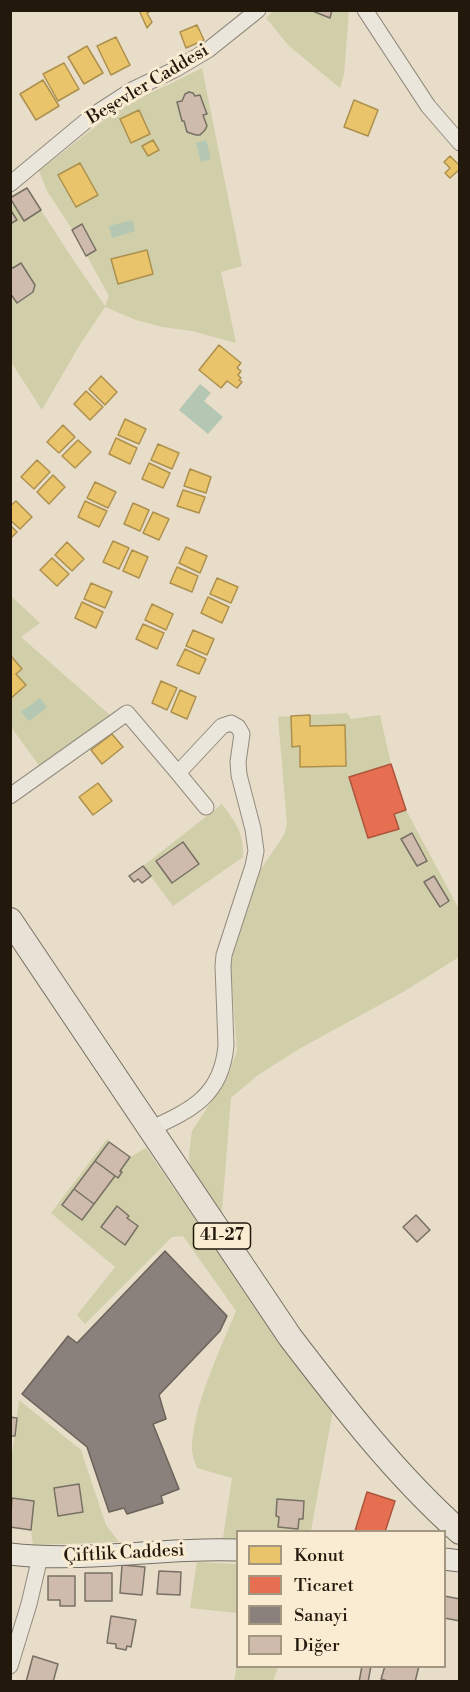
<!DOCTYPE html>
<meta charset="utf-8">
<style>
body{margin:0}
#map{position:relative;width:470px;height:1692px;overflow:hidden;background:#e8ddc8;font-family:"Libre Bodoni",serif}
canvas{display:block}
.frame{position:absolute;inset:0;border:12px solid #22180b;pointer-events:none}
.legend{position:absolute;left:236px;top:1530px;width:210px;height:138px;box-sizing:border-box;background:#f9ecd2;border:2px solid #a39782;margin:0;padding:8px 10px;list-style:none;font-size:18px;color:#22180b}
.legend li{display:flex;align-items:center;gap:12px;height:30px}
.legend b{width:30px;border:2px solid #a39782}
</style>
<div id="map">
<canvas width="470" height="1692"></canvas>
<div class="frame"></div>
<ul class="legend">
<li><b style="height:16px;background:#e9c46a"></b>Konut</li>
<li><b style="height:16px;background:#e76f51"></b>Ticaret</li>
<li><b style="height:16px;background:#8a817c"></b>Sanayi</li>
<li><b style="height:16px;background:#cebbab"></b>Diğer</li>
</ul>
</div>
<script>
const context = document.querySelector('canvas').getContext('2d');
context.lineJoin = 'round';
function fill(path, color) {
  context.fillStyle = color;
  context.fill(path, 'evenodd');
}
function trace(path, color, width, dash) {
  context.strokeStyle = color;
  context.lineWidth = width;
  context.lineCap = dash ? 'butt' : 'round';
  context.setLineDash(dash || []);
  context.stroke(path);
}
function label(font, color, halo, rows, align = 'center') {
  context.font = font + ' "Libre Bodoni",serif';
  context.lineWidth = 6;
  context.setLineDash([]);
  context.textBaseline = 'middle';
  context.strokeStyle = halo;
  context.fillStyle = color;
  for (const [text, x, y, turn = 0] of rows) {
    context.save();
    context.translate(x, y);
    context.rotate((+turn || 0) * Math.PI / 180);
    context.textAlign = isNaN(turn) ? turn : align;
    if (halo) context.strokeText(text, 0, 0);
    context.fillText(text, 0, 0);
    context.restore();
  }
}
const green = new Path2D(`
 M273,11H349L344,74L340,88L289,46L266,18Z
 M202,68L242,266L221,272L236,343L192,331L162,327L136,320L105,307L79,346L42,410L11,362L10,207L31,195L76,264L105,306L109,296L72,229L47,191L39,171L104,120L132,101L168,85Z
 M10,595L40,623L21,637L110,715L40,767L11,727Z
 M347,713L351,719L380,715L391,764L349,777L368,838L398,829L394,814L406,810L459,909V957L403,992L299,1049L258,1075L231,1098L221,1223L190,1173L189,1154L192,1131L229,1074L237,1050L230,961L257,875L284,835L287,824L278,717L291,716L292,746H300L301,767L346,766L345,725L310,726V715Z
 M222,804C237,825 243,831 243,857L173,906L143,866Z
 M107,1139L130,1157L146,1148L249,1297L333,1410L311,1531L237,1532V1539L223,1538L232,1478L197,1468C195,1462 192,1455 192,1449C192,1408 220,1350 236,1311L183,1236L172,1237L85,1324L77,1315L115,1267L51,1213Z
 M19,1400L81,1450L106,1525L119,1542L33,1545L31,1530L34,1501L11,1498V1463Z
 M197,1562L237,1564V1613L190,1608Z
 M237,1665V1666L278,1667L273,1681H234Z`);
const water = new Path2D(`
 M206,140L211,159L201,162L196,143Z
 M132,220L135,231L112,238L109,226Z
 M200,384L211,393L204,401L223,417L208,434L179,410Z
 M40,698L47,707L29,721L21,712Z`);
const homes = new Path2D(`
 M139,10H152L147,13L152,22L147,28Z
 M197,25L204,40L186,48L180,32Z
 M116,37L130,65L111,75L97,46Z
 M87,46L103,73L84,84L68,57Z
 M64,63L79,89L58,101L43,74Z
 M43,80L59,106L36,120L20,94Z
 M354,100L378,110L368,136L344,127Z
 M139,110L150,134L131,143L120,119Z
 M153,140L159,150L148,156L142,146Z
 M450,156L460,166V169L450,178L445,173L450,168L444,162Z
 M80,163L98,195L76,207L58,175Z
 M147,250L153,274L118,284L111,259Z
 M219,345L241,363L237,368L241,371L238,375L241,378L239,380L242,382L237,388L227,381L221,388L199,370Z
 M101,376L117,392L105,405L89,389Z
 M86,391L103,407L90,420L74,404Z
 M125,419L146,429L139,444L118,435Z
 M63,425L75,437L59,453L47,442Z
 M116,438L137,448L130,464L109,454Z
 M78,440L91,452L75,468L62,456Z
 M158,444L179,453L172,469L151,460Z
 M37,460L50,472L34,489L21,477Z
 M149,463L170,473L163,488L142,479Z
 M190,469L211,477L206,493L184,486Z
 M53,475L65,487L49,504L37,492Z
 M95,482L116,492L108,508L87,498Z
 M183,490L205,497L199,513L177,506Z
 M16,501L32,517L20,529L10,520V506Z
 M85,501L107,511L99,527L78,517Z
 M133,503L149,510L140,531L124,524Z
 M153,512L169,519L159,540L143,533Z
 M10,525L17,532L10,539Z
 M113,541L129,548L119,569L103,562Z
 M67,542L84,559L72,571L55,555Z
 M186,547L207,556L200,573L179,563Z
 M132,550L148,557L139,578L123,571Z
 M52,558L69,574L57,586L40,570Z
 M177,567L198,576L192,592L170,583Z
 M217,578L238,587L231,603L210,594Z
 M91,583L112,592L105,608L84,599Z
 M208,597L229,607L222,623L201,613Z
 M82,602L103,612L96,628L75,618Z
 M152,604L173,614L166,630L145,620Z
 M143,624L164,633L157,649L136,639Z
 M193,630L214,639L207,655L186,646Z
 M185,649L206,659L199,674L177,665Z
 M11,656L22,669L16,674L26,685L10,699Z
 M161,681L177,688L167,710L152,703Z
 M180,690L196,697L187,719L171,712Z
 M310,715V726L345,725L346,766L300,767V746L292,747L291,716Z
 M112,734L123,747L102,764L91,750Z
 M98,783L112,801L93,815L79,797Z`);
const shops = new Path2D(`
 M391,764L406,810L394,814L399,829L368,838L349,777Z
 M367,1492L395,1501L385,1532L355,1531Z`);
const industry = new Path2D(`
 M165,1251L227,1316L220,1331L159,1395L166,1419L153,1424L179,1489L161,1496L163,1503L127,1514L124,1508L109,1512L87,1447L22,1394L68,1336L77,1343Z`);
const building = new Path2D(`
 M310,10H332L330,18Z
 M189,92L193,93L195,96L200,95L207,114L203,115L207,126L205,130L200,135H196L187,132L184,121H182L177,102L182,101L185,94Z
 M27,188L41,210L24,221L10,198Z
 M10,209L17,220L10,224Z
 M82,224L96,250L86,256L72,230Z
 M21,263L35,285L33,292L17,303L10,293V266L13,268Z
 M412,833L427,861L417,866L401,839Z
 M183,842L199,864L172,883L156,861Z
 M143,866L151,876L142,883L138,879L134,882L129,876Z
 M434,876L449,901L440,907L424,882Z
 M109,1142L130,1157L120,1171L122,1172L118,1178L95,1161Z
 M95,1161L115,1176L94,1204L74,1189Z
 M74,1189L94,1204L82,1220L62,1205Z
 M117,1206L129,1216L127,1218L138,1226L125,1245L101,1227Z
 M416,1215L430,1230L417,1242L403,1227Z
 M10,1417L17,1418L15,1436H10Z
 M79,1484L83,1512L58,1516L54,1488Z
 M12,1498L34,1501L31,1530L10,1527Z
 M277,1499L304,1501L303,1519H299L298,1529L278,1527L279,1517L276,1516Z
 M122,1565L145,1567L142,1595L120,1593Z
 M159,1571L181,1572L180,1595L157,1594Z
 M85,1573H112V1601H85Z
 M48,1576H75V1606H60V1600H48Z
 M444,1596L460,1599V1621L444,1618Z
 M111,1616L136,1620L131,1647L127,1646L126,1650L116,1648V1644L107,1643Z
 M33,1656L58,1664L53,1682H26Z
 M362,1666H371L368,1682H359Z
 M385,1666H419L415,1682H391L381,1679Z`);
const street = new Path2D(`
 M365,10L428,106L460,143
 M10,184L92,116L132,90L176,69L208,50L258,10
 M178,773L206,807
 M10,796L127,713L178,773L222,726L231,723L238,727L242,734L238,762L239,775L253,829L256,851L253,866L224,955L223,966L226,1045C222,1096 191,1110 150,1129
 M10,1666L29,1604L40,1557`);
const secondary = new Path2D(`
 M10,1554C85,1563 162,1547 237,1550
 M444,1559L460,1561`);
const primary = new Path2D(`
 M10,920L290,1337C342,1405 395,1474 460,1532`);
const shields = [
 [222,1236,57]
];
const shieldNames = [
 ["41-27",222,1236]
];
const streetNames = [
 ["Beşevler Caddesi",148,85,-31],
 ["Çiftlik Caddesi",124,1554,-3]
];
fill(green, '#d0cfa9');
fill(water, '#b4c7b3');
fill(homes, '#e9c46a');
trace(homes, '#ad904e', 1.5);
fill(shops, '#e76f51');
trace(shops, '#ac553c', 1.5);
fill(industry, '#8a817c');
trace(industry, '#6b625a', 1.5);
fill(building, '#cebbab');
trace(building, '#777064', 1.5);
trace(street, '#938b7e', 17);
trace(secondary, '#777064', 23);
trace(primary, '#777064', 26);
trace(street, '#ebe6dc', 15);
trace(secondary, '#ebe6dc', 21);
trace(primary, '#e8e2d6', 24);
for (const [x, y, w] of shields) {
  const box = new Path2D();
  box.roundRect(x - w / 2, y - 13, w, 26, 4.5);
  context.fillStyle = '#f9ecd2';
  context.fill(box);
  trace(box, '#22180b', 1.5);
}
label('bold 16px', '#22180b', null, shieldNames);
label('18px', '#22180b', '#f9ecd2', streetNames);
</script>
